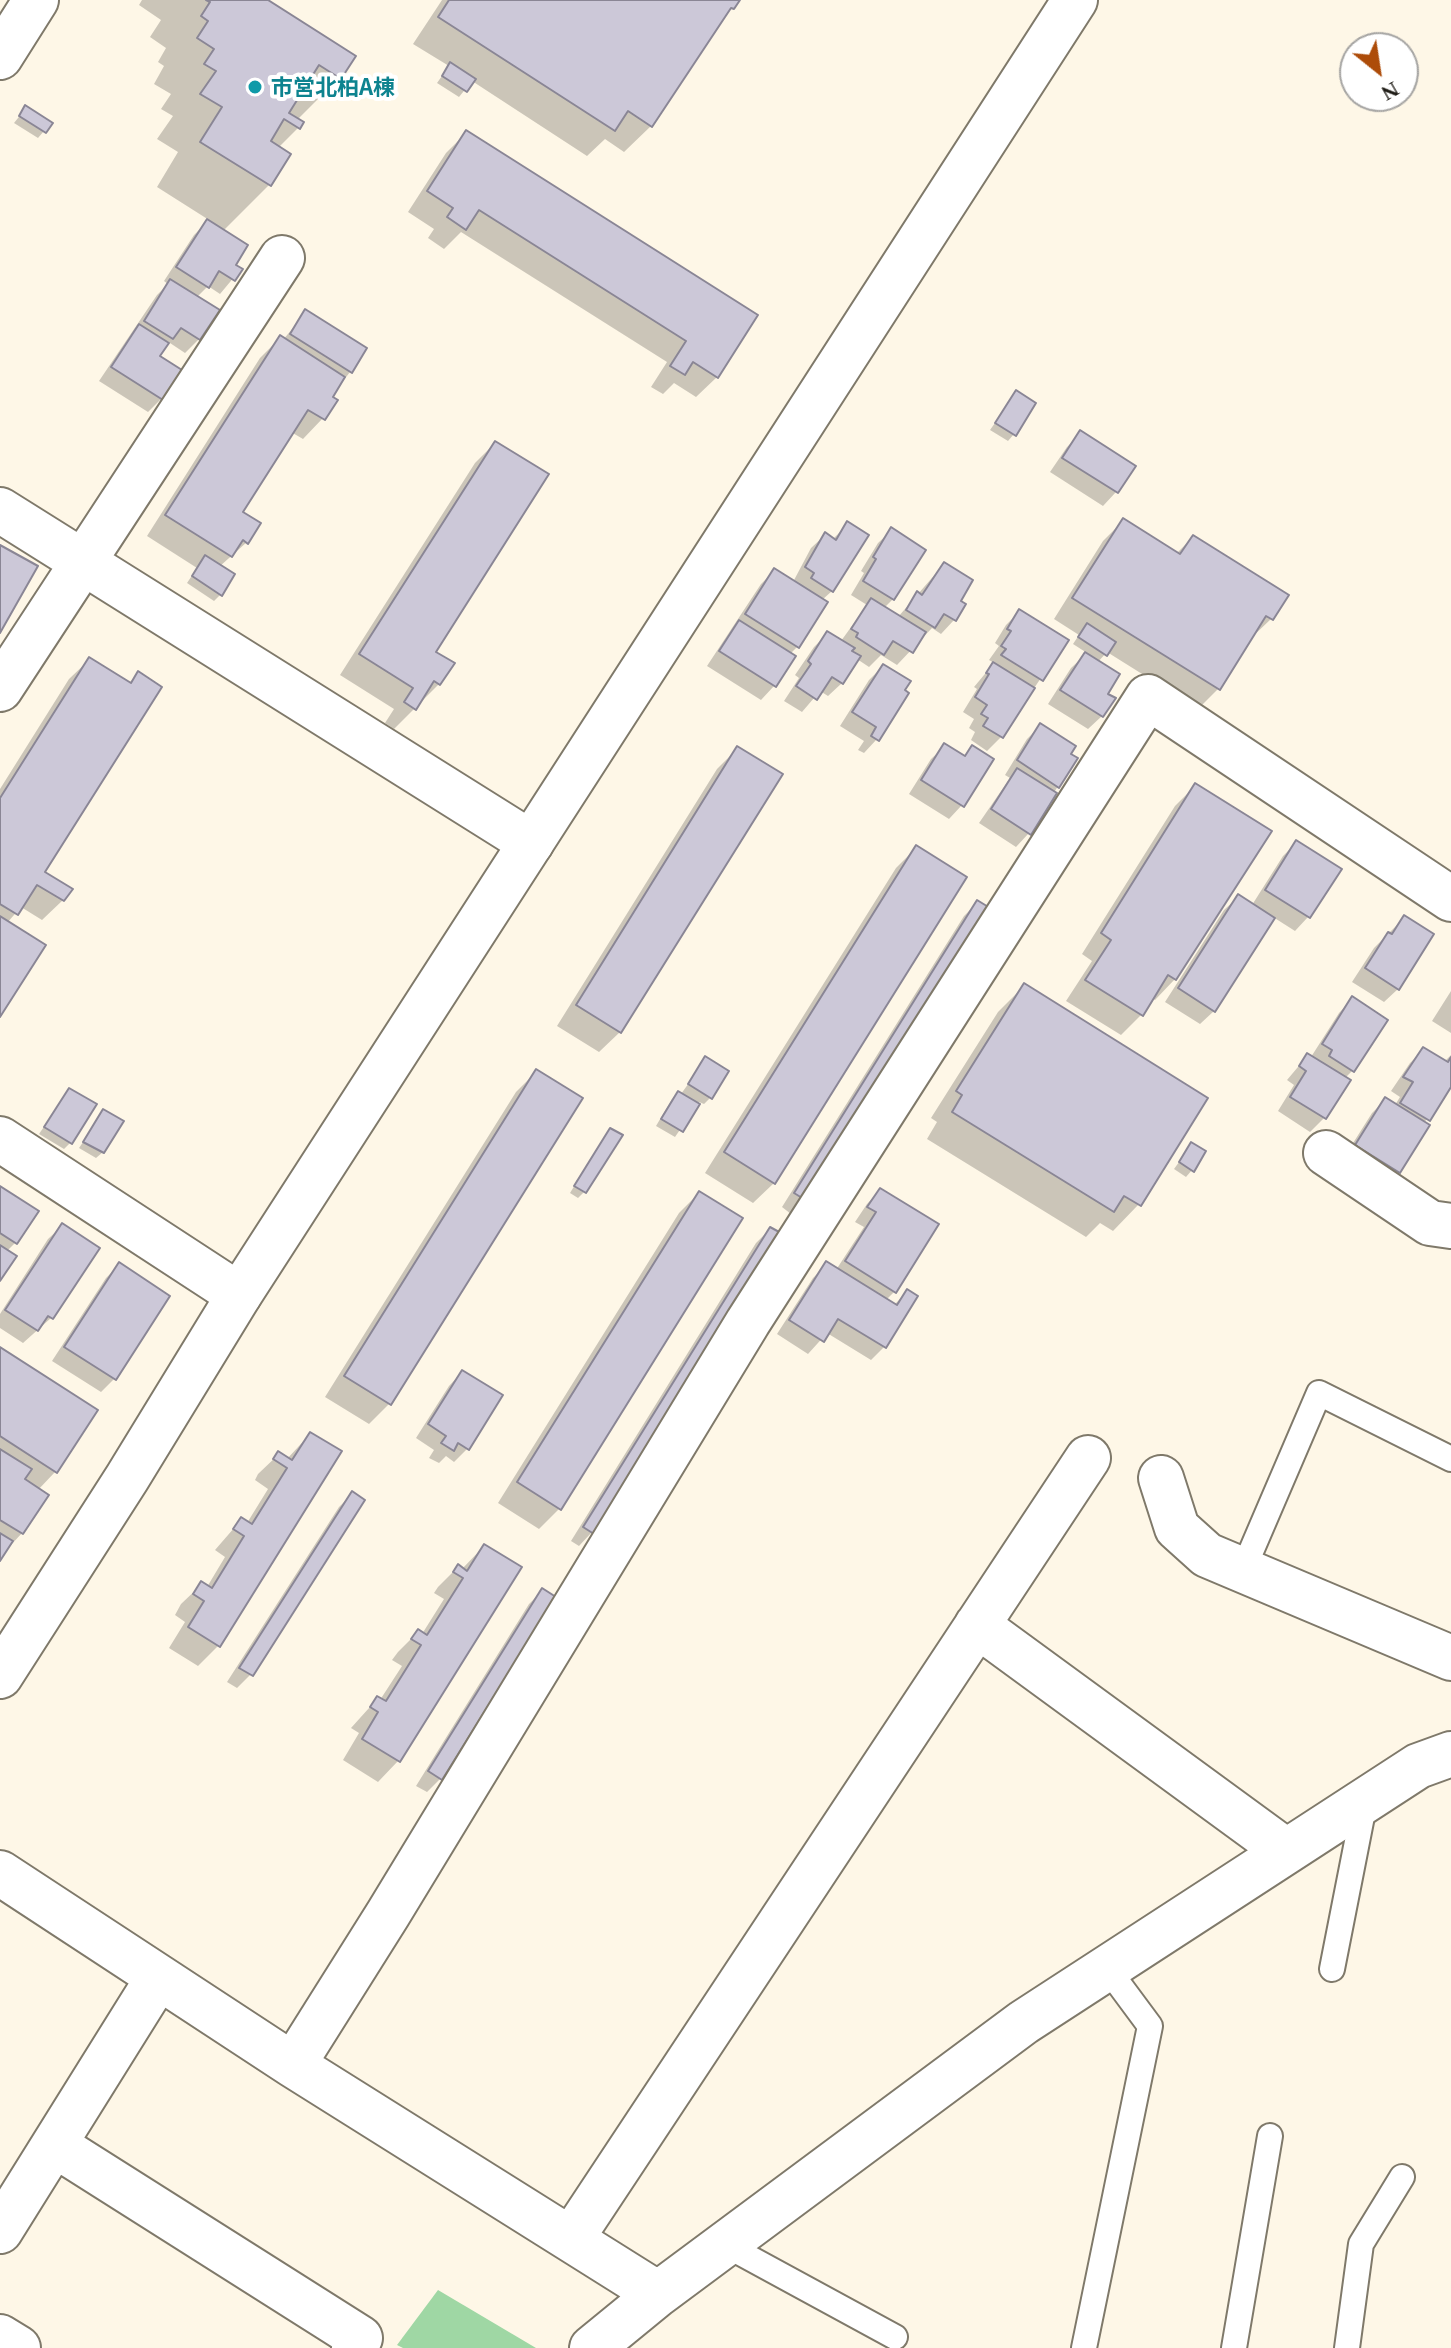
<!DOCTYPE html>
<meta charset="utf-8">
<style>
body{margin:0}
#map{position:relative;width:1451px;height:2348px;overflow:hidden;background:#fef7e7;font-family:Georgia,serif}
canvas{display:block}
.north{position:absolute;left:1339px;top:32px;width:80px;height:80px;box-sizing:border-box;background:#fff;border:2px solid #a5a4a2;border-radius:50%;rotate:150deg;font-size:22px;font-weight:700;line-height:32px;text-align:center;color:#1f1c16}
.north::after{content:'';display:block;margin:auto;width:28px;height:36px;background:#ad4c09;clip-path:polygon(50% 0,100% 100%,50% 72%,0 100%)}
</style>
<div id="map">
<canvas width="1451" height="2348"></canvas>
<div class="north">N</div>
</div>
<script>
const context = document.querySelector('canvas').getContext('2d');
context.lineJoin = 'round';
function fill(path, color) {
  context.fillStyle = color;
  context.fill(path, 'evenodd');
}
function trace(path, color, width, dash) {
  context.strokeStyle = color;
  context.lineWidth = width;
  context.lineCap = dash ? 'butt' : 'round';
  context.setLineDash(dash || []);
  context.stroke(path);
}
function label(font, color, halo, rows, align = 'center') {
  context.font = font + ' Georgia,"Noto Sans JP",serif';
  context.lineWidth = 8;
  context.setLineDash([]);
  context.textBaseline = 'middle';
  context.strokeStyle = halo;
  context.fillStyle = color;
  for (const [text, x, y, turn = 0] of rows) {
    context.save();
    context.translate(x, y);
    context.rotate((+turn || 0) * Math.PI / 180);
    context.textAlign = isNaN(turn) ? turn : align;
    if (halo) context.strokeText(text, 0, 0);
    context.fillText(text, 0, 0);
    context.restore();
  }
}
const green = new Path2D(`
 M438,2290L536,2348H403L397,2345Z`);
const shadow = new Path2D(`
 M142,0H264L353,56L339,78L297,120L302,122L298,128L278,148L289,154L269,185L223,231L233,266L240,270L220,294L208,286L196,298L199,339L185,353L167,341L157,357L162,398L148,412L99,381L157,295L168,284L164,281L194,235L209,220L157,187L178,152L157,139L173,116L161,109L171,94L154,84L164,66L158,62L166,48L150,37L161,20L139,5Z
 M442,0H737L721,19L651,126L624,152L605,139L587,156L472,81L459,97L437,83L449,66L413,44Z
 M26,108L50,124L38,138L14,123Z
 M466,133L756,316L717,377L696,397L674,383L663,394L651,387L667,362L461,232L444,249L428,238L434,229L408,212L446,153Z
 M306,312L350,372L330,398L323,418L303,439L291,432L241,512L247,542L219,567L221,594L214,601L187,583L197,568L147,536L260,358L280,338L283,340Z
 M1016,393L1014,434L1008,441L990,430Z
 M1081,433L1133,466L1116,492L1103,506L1050,472L1067,447Z
 M495,443L434,652L439,684L394,729L385,723L394,709L340,675L475,463Z
 M1123,521L1176,554L1193,537L1271,619L1250,639L1218,689L1198,709L1107,652L1097,663L1106,694L1102,716L1088,729L1048,704L1071,668L1087,653L1073,644L1079,635L1054,619L1103,541Z
 M848,524L832,591L822,600L797,647L790,654L793,657L774,686L761,700L707,666L761,584L775,570L793,582L811,548L825,535L832,540Z
 M892,530L893,599L884,608L898,617L944,564L958,601L964,605L954,620L941,634L932,628L897,665L881,655L869,667L857,659L842,683L828,696L820,691L802,712L784,701L799,678L795,675L814,647L828,633L841,641L867,605L851,595L864,573L861,571L878,543Z
 M1020,611L1066,641L1001,737L987,751L971,740L975,732L969,728L974,719L963,712L977,689L974,687L994,663L989,660L999,646L995,643L1006,625Z
 M90,659L129,683L138,674L43,872L63,900L42,920L21,907L7,923L0,1013V789L69,679Z
 M883,666L877,739L864,753L858,750L864,741L840,726L869,680Z
 M1041,725L1058,786L1029,833L1016,847L979,823L1010,778L1005,775L1027,739Z
 M945,746L963,757L973,748L962,805L949,819L909,794L931,759Z
 M738,748L620,1032L599,1052L557,1026L717,769Z
 M1196,785L1175,979L1155,1000L1152,998L1141,1015L1121,1035L1066,1001L1092,961L1082,954L1175,806Z
 M1297,842L1339,869L1308,917L1295,931L1273,917L1214,1011L1200,1024L1165,1002L1224,910L1238,897L1252,905L1283,856Z
 M916,848L774,1183L753,1203L705,1173L896,868Z
 M977,903L987,909L791,1214L782,1207L964,916Z
 M1404,918L1398,989L1384,1002L1352,982L1374,948Z
 M1024,986L1139,1204L1113,1231L1100,1223L1086,1237L927,1139L937,1122L931,1118L998,1012Z
 M1451,991V1033L1432,1021Z
 M1352,999V1071L1345,1078L1348,1081L1324,1118L1310,1132L1278,1111L1294,1085L1287,1080L1308,1055L1311,1057L1339,1013Z
 M1424,1049L1444,1062L1451,1055V1083L1424,1123L1398,1171L1385,1185L1343,1159L1372,1113L1386,1099L1395,1105L1400,1097L1391,1091L1410,1063Z
 M706,1059L727,1072L710,1098L704,1104L699,1102L675,1137L656,1126L672,1099L679,1093L681,1094Z
 M536,1072L580,1099L389,1404L369,1424L325,1397L516,1092Z
 M69,1090L70,1143L64,1149L39,1134Z
 M104,1111L103,1152L96,1158L79,1148Z
 M604,1137L584,1192L578,1198L570,1193Z
 M1192,1144V1170L1186,1177L1174,1169Z
 M0,1188L15,1243L7,1251L0,1277Z
 M880,1190L936,1224L894,1292L885,1301L893,1306L907,1292L884,1347L871,1360L827,1333L808,1354L777,1334L813,1278L827,1264L836,1270L864,1227L855,1222L867,1204Z
 M699,1193L560,1508L539,1529L498,1503L679,1213Z
 M62,1226L97,1248L51,1318L23,1343L0,1328V1314L48,1239Z
 M770,1229L592,1532L579,1546L571,1541L756,1243Z
 M119,1265L114,1379L101,1392L52,1361L106,1278Z
 M0,1349L95,1411L55,1472L38,1490L22,1533L0,1557Z
 M462,1372L468,1448L454,1462L446,1456L439,1463L429,1458L434,1450L416,1438L449,1386Z
 M310,1434L218,1646L198,1666L169,1648L185,1622L175,1615L181,1604L202,1584L207,1587L225,1557L215,1550L241,1520L247,1523L268,1489L255,1480L258,1474L279,1454L287,1459Z
 M352,1494L251,1674L237,1688L227,1682L339,1507Z
 M484,1546L519,1568L398,1761L378,1782L343,1760L359,1733L351,1728L378,1698L380,1700L402,1666L392,1660L398,1652L418,1632L422,1634L444,1599L434,1593L438,1587L458,1567L462,1569Z
 M542,1591L440,1779L427,1792L416,1786L529,1604Z`);
const building = new Path2D(`
 M206,0H268L356,56L341,79L319,65L289,113L304,122L300,129L284,119L271,141L291,154L271,186L200,142L222,107L200,94L216,71L204,64L214,49L197,38L208,21L201,16L210,2Z
 M449,0H740L734,9L731,8L652,127L628,111L615,131L438,17Z
 M450,62L476,79L467,92L442,76Z
 M25,105L53,123L46,133L19,116Z
 M466,130L758,315L718,378L693,362L685,375L670,366L686,341L479,210L466,230L447,217L453,208L427,191Z
 M207,219L248,245L236,265L243,269L235,281L219,271L209,288L176,267Z
 M170,279L220,310L200,340L181,328L173,339L144,321Z
 M305,309L367,348L352,373L290,334Z
 M139,324L169,343L160,356L182,370L163,400L111,367Z
 M280,335L345,377L333,397L338,400L325,420L308,410L243,512L261,523L248,544L243,540L232,557L165,515Z
 M1016,390L1036,403L1016,436L995,423Z
 M1080,430L1136,466L1118,493L1062,458Z
 M495,441L549,474L436,652L455,663L440,685L434,681L416,710L404,702L413,688L359,654Z
 M1123,518L1180,554L1193,535L1289,595L1273,620L1266,616L1220,690L1072,598Z
 M847,521L869,535L833,592L811,578L814,573L805,567L825,532L836,540Z
 M891,527L926,550L894,600L863,581L876,559L873,557Z
 M0,545L38,566L0,633Z
 M205,555L235,574L222,596L192,576Z
 M944,562L973,580L961,601L966,604L956,621L944,614L935,628L906,610L917,591L922,595Z
 M774,568L828,602L799,648L745,614Z
 M871,598L926,632L913,653L893,641L884,655L856,637L858,633L851,629Z
 M1019,609L1069,640L1043,681L1001,655L1006,649L1001,646L1011,631L1007,629Z
 M739,620L796,656L776,687L719,651Z
 M1087,623L1116,642L1107,656L1078,637Z
 M827,631L855,648L852,651L861,656L843,684L832,677L817,700L796,686L811,664L808,661Z
 M1085,652L1120,674L1108,694L1116,698L1103,717L1060,690Z
 M89,657L131,683L138,671L162,687L45,872L73,889L64,901L37,885L18,915L0,904V798Z
 M993,662L1035,688L1003,738L983,726L988,718L981,714L987,705L975,697L989,674L986,673Z
 M883,664L911,681L905,690L909,693L879,741L871,736L876,727L852,712Z
 M1040,723L1076,746L1071,754L1078,758L1059,788L1017,760Z
 M944,743L965,756L972,745L994,759L964,807L921,780Z
 M737,746L783,774L621,1033L576,1005Z
 M1017,768L1057,793L1031,835L991,809Z
 M1195,783L1272,831L1176,980L1168,975L1143,1016L1085,980L1111,940L1101,933Z
 M1296,840L1342,869L1310,918L1265,890Z
 M916,845L967,877L775,1184L724,1152Z
 M1238,894L1275,918L1215,1012L1178,988Z
 M977,900L990,908L807,1201L794,1193Z
 M1404,915L1434,934L1399,990L1365,968L1388,932L1392,934Z
 M0,916L46,945L0,1017Z
 M1024,983L1208,1098L1141,1206L1124,1196L1114,1212L952,1112L962,1095L956,1091Z
 M1352,996L1388,1020L1354,1072L1329,1056L1332,1050L1322,1044Z
 M1423,1047L1448,1062L1451,1057V1087L1430,1121L1400,1103L1413,1082L1403,1077Z
 M1307,1053L1351,1080L1326,1119L1290,1097L1306,1071L1299,1066Z
 M705,1056L729,1071L712,1099L688,1084Z
 M536,1069L583,1098L391,1405L344,1376Z
 M69,1088L97,1104L72,1144L44,1127Z
 M678,1091L700,1104L683,1132L661,1119Z
 M1385,1097L1430,1125L1400,1173L1355,1145Z
 M103,1109L124,1121L104,1153L83,1142Z
 M610,1128L623,1135L586,1193L574,1186Z
 M1191,1142L1206,1151L1194,1172L1179,1162Z
 M0,1186L39,1211L17,1244L0,1233Z
 M880,1188L939,1224L896,1293L845,1261L876,1212L867,1207Z
 M699,1191L743,1218L561,1510L517,1482Z
 M62,1223L100,1248L53,1319L48,1316L38,1331L5,1310Z
 M770,1227L781,1233L594,1534L583,1527Z
 M0,1245L17,1256L0,1281Z
 M826,1261L897,1305L907,1289L918,1296L886,1348L838,1319L824,1342L789,1320Z
 M119,1262L170,1296L116,1380L64,1347Z
 M0,1347L98,1410L57,1473L0,1436Z
 M462,1370L503,1395L469,1450L458,1443L454,1451L441,1443L446,1436L428,1424Z
 M310,1432L342,1451L220,1647L188,1627L204,1601L193,1594L201,1581L212,1588L244,1536L233,1529L241,1517L252,1524L287,1468L273,1459L278,1451L292,1460Z
 M0,1449L32,1469L25,1479L49,1495L23,1534L0,1520Z
 M352,1491L365,1500L253,1676L239,1668Z
 M0,1533L13,1541L0,1561Z
 M484,1544L522,1567L400,1762L362,1739L378,1712L370,1707L377,1696L386,1701L421,1645L411,1639L418,1629L427,1635L463,1578L453,1572L458,1564L467,1571Z
 M542,1588L556,1597L442,1780L428,1771Z`);
const service = new Path2D(`
 M1243,1570L1319,1393L1451,1459
 M1332,1969L1365,1801
 M724,2244L895,2337
 M1084,2348L1150,2026L1107,1968
 M1234,2348L1270,2136
 M1347,2348L1361,2244L1402,2177`);
const minor = new Path2D(`
 M0,57L36,0
 M0,510L531,843
 M0,689L282,258
 M0,1139L239,1295
 M1326,1153L1430,1223L1451,1226
 M1161,1478L1177,1528L1207,1555L1451,1658
 M977,1625L1286,1851
 M0,1873L293,2065L658,2294
 M293,2065L388,1914L748,1322L1148,697L1451,899
 M55,2145L360,2338L354,2348
 M0,2231L158,1978
 M571,2239L1088,1458
 M0,2337L18,2348
 M592,2348L658,2294L1024,2022L1418,1766L1451,1754`);
const tertiary = new Path2D(`
 M0,1676L127,1478L239,1295L1075,0`);
const markers = [
 [255,87,8,"#0f9aa8"]
];
const cultureNames = [
 ["市営北柏A棟",271,87]
];
fill(green, '#9fd7a4');
fill(shadow, '#0003');
fill(building, '#ccc8d8');
trace(building, '#8a8695', 2);
trace(service, '#7f796a', 28);
trace(minor, '#7f796a', 48);
trace(tertiary, '#7f796a', 48);
trace(service, '#fff', 24);
trace(minor, '#fff', 44);
trace(tertiary, '#fff', 44);
for (const [x, y, r, color] of markers) {
  const dot = new Path2D();
  dot.arc(x, y, r, 0, 2 * Math.PI);
  context.fillStyle = color;
  context.fill(dot);
  trace(dot, '#fff', 3);
}
label('bold 22px', '#0d838f', '#fff', cultureNames, 'left');
</script>
